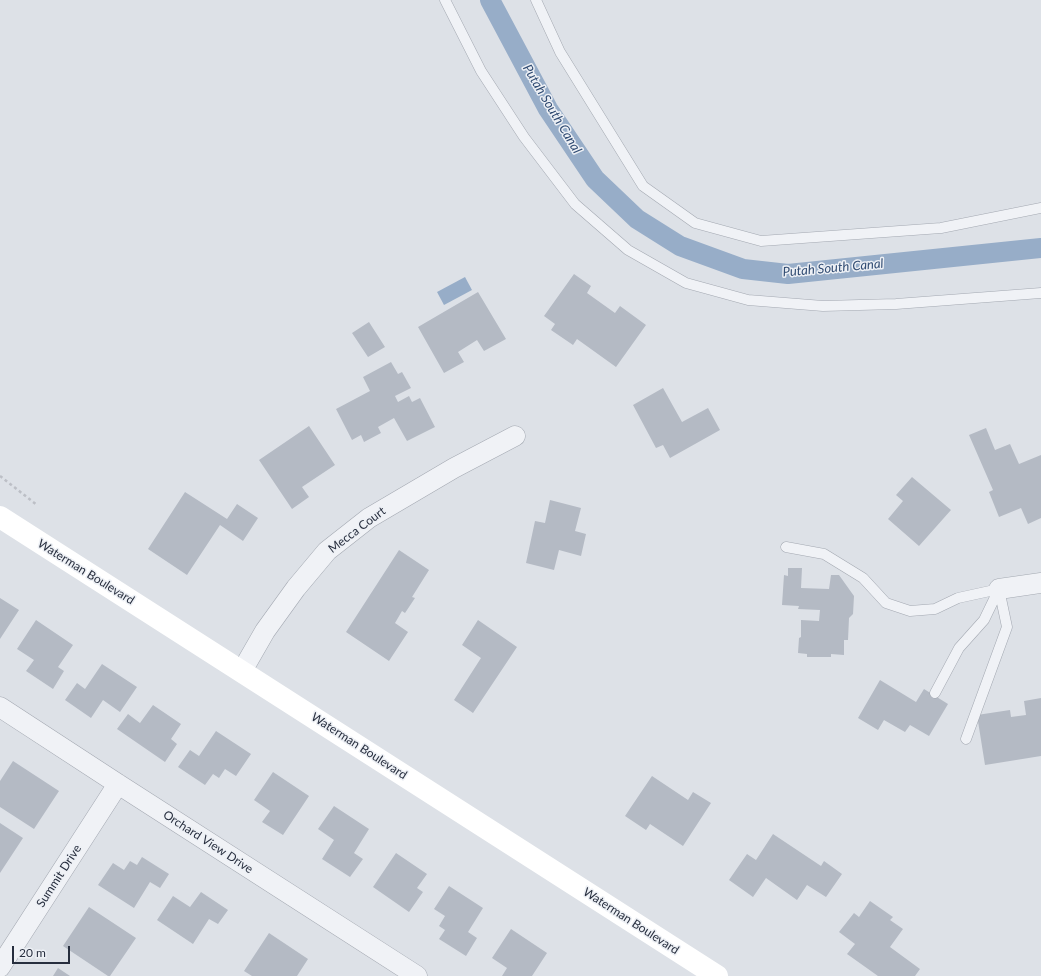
<!DOCTYPE html>
<style>
body{margin:0}
#map{position:relative;width:1041px;height:976px;overflow:hidden;background:#dde1e7;font-family:Lato,sans-serif}
canvas{display:block}
.scale{position:absolute;left:12px;top:946px;width:58px;height:18px;box-sizing:border-box;border:2px solid #272e3e;border-top:0;padding-left:5px;font-size:12px;line-height:14px;white-space:nowrap;color:#272e3e;-webkit-text-stroke:3px #edf0f5;paint-order:stroke}
</style>
<div id="map">
<canvas width="1041" height="976"></canvas>
<div class="scale">20 m</div>
</div>
<script>
const context = document.querySelector('canvas').getContext('2d');
context.lineJoin = 'round';
function fill(path, color) {
  context.fillStyle = color;
  context.fill(path, 'evenodd');
}
function trace(path, color, width, dash) {
  context.strokeStyle = color;
  context.lineWidth = width;
  context.lineCap = dash ? 'butt' : 'round';
  context.setLineDash(dash || []);
  context.stroke(path);
}
function label(font, color, halo, rows, align = 'center') {
  context.font = font + ' Lato,sans-serif';
  context.lineWidth = 3;
  context.setLineDash([]);
  context.textBaseline = 'middle';
  context.strokeStyle = halo;
  context.fillStyle = color;
  for (const [text, x, y, turn = 0] of rows) {
    context.save();
    context.translate(x, y);
    context.rotate((+turn || 0) * Math.PI / 180);
    context.textAlign = isNaN(turn) ? turn : align;
    if (halo) context.strokeText(text, 0, 0);
    context.fillText(text, 0, 0);
    context.restore();
  }
}
const water = new Path2D(`
 M465,277L472,290L444,305L437,292Z`);
const canal = new Path2D(`
 M490,0L548,109L595,179L637,219L680,246L743,269L788,274L1041,248`);
const building = new Path2D(`
 M574,274L591,286L587,293L615,313L620,306L646,325L616,367L577,339L573,345L551,330L555,324L544,316Z
 M478,292L506,339L484,351L477,340L458,352L464,362L444,373L418,327Z
 M369,322L385,347L368,357L352,333Z
 M391,362L398,374L402,372L411,388L395,396L398,402L409,396L412,402L420,398L435,427L407,441L394,418L378,427L381,433L364,442L361,435L352,440L336,409L370,391L363,377Z
 M663,388L682,422L708,408L720,430L670,458L663,445L656,448L633,405Z
 M309,426L335,465L302,487L309,497L292,509L259,460Z
 M986,428L995,450L1010,444L1019,464L1041,455V518L1028,524L1021,508L999,517L989,492L993,490L969,435Z
 M912,477L951,510L919,546L888,519L903,501L896,495Z
 M185,492L227,519L237,504L258,518L243,541L220,525L187,575L148,549Z
 M550,500L581,508L575,531L586,534L581,556L559,550L554,570L526,563L535,521L545,523Z
 M399,550L429,570L412,597L415,598L405,613L402,611L395,623L408,632L389,661L346,632Z
 M788,568H802L801,588L829,589L831,575H839L854,596L853,614L849,618L848,640H844V655L831,654V657H807V654L798,653L799,638L801,637V620L819,621L820,610L798,609L799,606L782,605L784,575L788,576Z
 M0,598L19,610L0,639Z
 M36,620L73,645L58,667L64,671L53,689L26,671L34,660L17,649Z
 M478,620L517,647L473,713L454,700L481,658L462,645Z
 M102,664L137,687L120,712L103,700L91,718L65,700L77,683L85,689Z
 M880,680L916,702L924,689L948,704L929,736L910,725L905,732L884,720L878,730L858,718Z
 M1041,698V756L985,765L977,715L1010,710L1011,717L1026,715L1024,701Z
 M153,705L181,724L171,739L177,744L165,762L117,729L128,714L140,723Z
 M216,731L251,754L236,776L225,769L219,778L213,774L205,785L178,767L190,750L199,756Z
 M13,761L59,791L34,829L0,807V781Z
 M273,772L309,796L283,835L262,822L270,811L254,800Z
 M652,776L688,800L693,792L711,803L683,846L650,824L646,830L625,816Z
 M334,806L369,829L354,853L363,859L350,877L322,859L334,840L318,829Z
 M0,823L23,838L0,873Z
 M773,834L821,866L824,861L842,874L826,897L807,885L797,900L766,878L753,897L729,880L747,854L756,860Z
 M396,853L427,874L417,888L423,892L409,912L373,887Z
 M142,857L169,874L160,888L150,882L134,908L98,885L113,863L124,870L130,861L137,865Z
 M449,886L483,908L468,932L477,938L466,956L439,939L445,930L439,926L445,916L434,909Z
 M201,892L228,910L218,924L209,919L193,944L157,920L173,896L190,907Z
 M870,901L893,917L890,920L903,929L890,947L920,969L915,976H878L847,954L855,944L839,932L854,913L859,917Z
 M89,907L136,938L110,976H108L63,946Z
 M511,929L547,953L532,976H502L507,968L492,958Z
 M269,933L308,959L297,976H252L244,971Z
 M58,968L70,976H53Z`);
const path = new Path2D(`
 M0,476L37,505`);
const lane = new Path2D(`
 M445,0L481,71L524,137L575,204L628,250L686,283L748,300L823,306L896,304L1041,293
 M536,0L560,52L643,186L695,223L761,241L941,228L1041,208
 M786,547L824,554L863,578L886,603L910,611L935,609L958,598L999,589
 M935,693L959,648L984,620L999,589L1007,627L966,739`);
const street = new Path2D(`
 M999,589L1041,583
 M242,671L265,631L296,588L327,551L369,518L454,468L515,436
 M0,707L118,784L417,976
 M0,967L118,784`);
const secondary = new Path2D(`
 M0,517L717,976`);
const streetNames = [
 ["Mecca Court",357,530,-37],
 ["Waterman Boulevard",86,572,32],
 ["Waterman Boulevard",359,746,33],
 ["Orchard View Drive",208,842,33],
 ["Summit Drive",59,876,-57],
 ["Waterman Boulevard",631,921,33]
];
const waterNames = [
 ["Putah South Canal",552,109,59],
 ["Putah South Canal",833,268,-5]
];
fill(water, '#97adc8');
trace(canal, '#97adc8', 20);
fill(building, '#b4bac4');
trace(lane, '#a3a8b1', 11);
trace(street, '#a3a8b1', 21);
trace(path, '#bcbfc6', 2.5, [3, 3]);
trace(lane, '#f0f2f6', 10);
trace(street, '#f0f2f6', 20);
trace(secondary, '#fff', 22);
label('12px', '#272e3e', '#edf0f5', streetNames);
label('italic 13px', '#304b72', '#edf0f5', waterNames);
</script>
